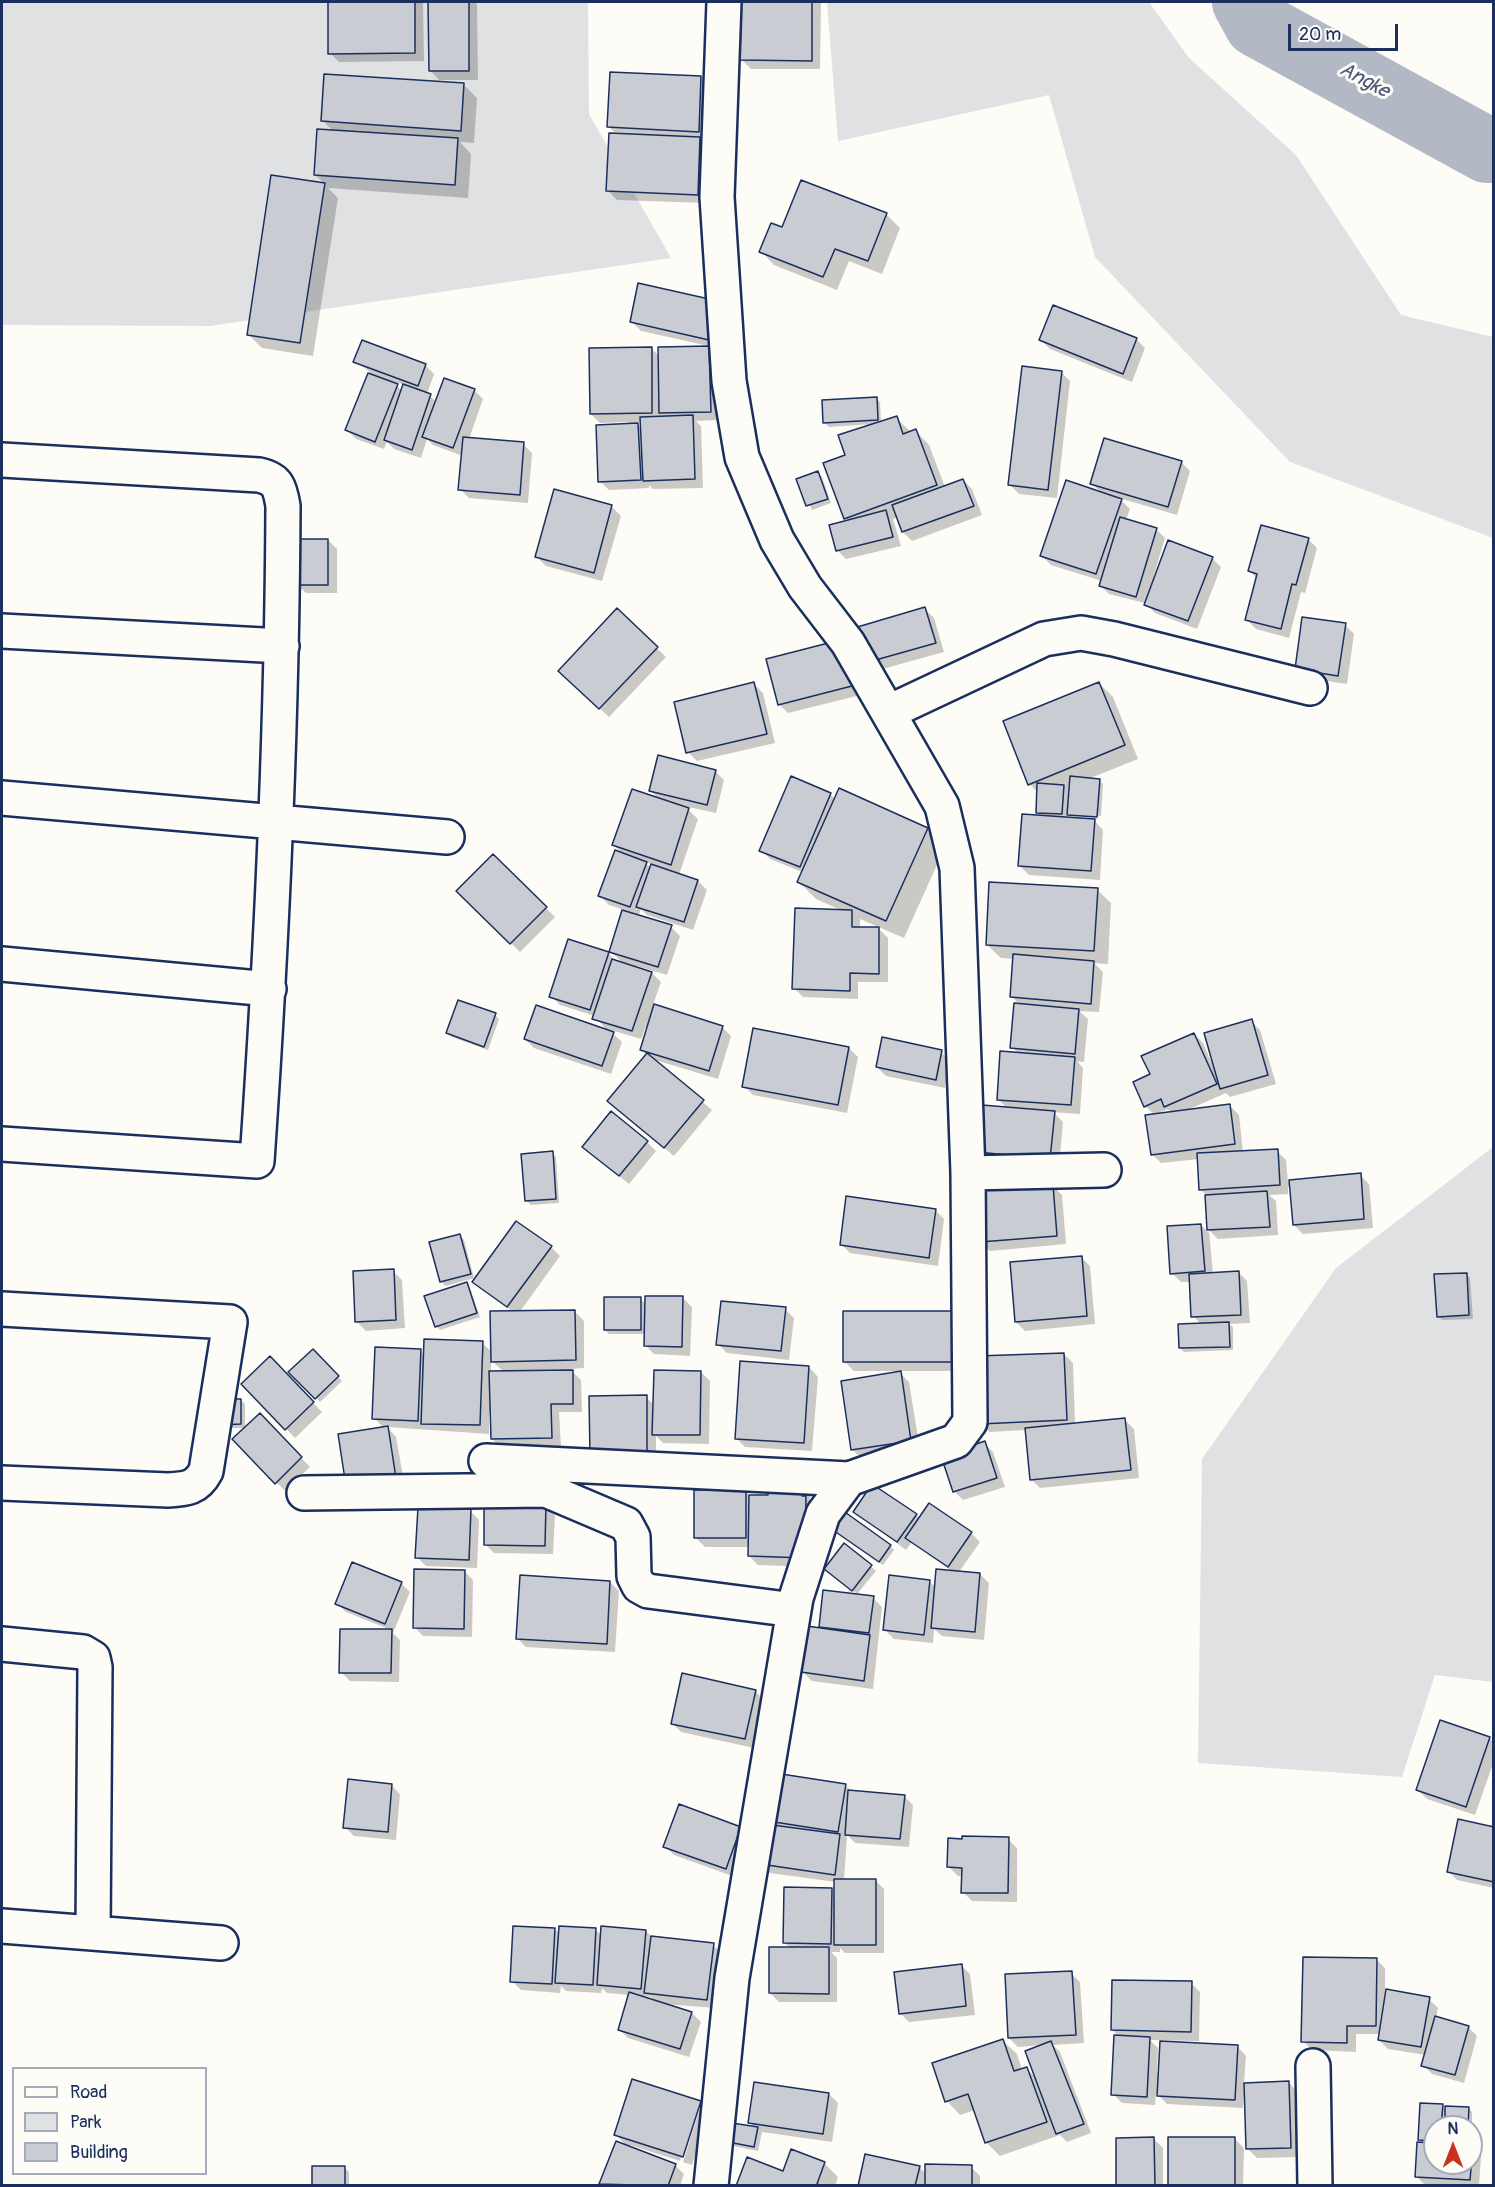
<!DOCTYPE html>
<style>
body{margin:0}
#map{position:relative;width:1495px;height:2187px;overflow:hidden;background:#fdfcf7;font-family:Pangolin,sans-serif}
canvas{display:block}
.frame{position:absolute;inset:0;border:3px solid #1b2f5e;pointer-events:none}
.legend{position:absolute;left:12px;top:2067px;width:195px;height:108px;box-sizing:border-box;background:#fdfcf7;border:2px solid #a3aaba;margin:0;padding:8px 10px;list-style:none;font-size:18px;color:#1b2f5e}
.legend li{display:flex;align-items:center;gap:12px;height:30px}
.legend b{width:30px;border:2px solid #a3aaba}
.north{position:absolute;left:1423px;top:2115px;width:60px;height:60px;box-sizing:border-box;background:#fdfcf7;border:2px solid #a3aaba;border-radius:50%;rotate:0deg;font-size:16px;font-weight:700;line-height:24px;text-align:center;color:#1b2f5e}
.north::after{content:'';display:block;margin:auto;width:21px;height:27px;background:#c8321e;clip-path:polygon(50% 0,100% 100%,50% 72%,0 100%)}
.scale{position:absolute;left:1288px;top:24px;width:110px;height:27px;box-sizing:border-box;border:3px solid #1b2f5e;border-top:0;padding-left:8px;font-size:18px;line-height:21px;white-space:nowrap;color:#1b2f5e;-webkit-text-stroke:4px #fdfcf7;paint-order:stroke}
</style>
<div id="map">
<canvas width="1495" height="2187"></canvas>
<div class="frame"></div>
<ul class="legend">
<li><b style="height:8px;background:#fdfcf7"></b>Road</li>
<li><b style="height:16px;background:#e0e1e3"></b>Park</li>
<li><b style="height:16px;background:#c9ccd3"></b>Building</li>
</ul>
<div class="north">N</div>
<div class="scale">20 m</div>
</div>
<script>
const context = document.querySelector('canvas').getContext('2d');
context.lineJoin = 'round';
function fill(path, color) {
  context.fillStyle = color;
  context.fill(path, 'evenodd');
}
function trace(path, color, width, dash) {
  context.strokeStyle = color;
  context.lineWidth = width;
  context.lineCap = dash ? 'butt' : 'round';
  context.setLineDash(dash || []);
  context.stroke(path);
}
function label(font, color, halo, rows, align = 'center') {
  context.font = font + ' Pangolin,sans-serif';
  context.lineWidth = 6;
  context.setLineDash([]);
  context.textBaseline = 'middle';
  context.strokeStyle = halo;
  context.fillStyle = color;
  for (const [text, x, y, turn = 0] of rows) {
    context.save();
    context.translate(x, y);
    context.rotate((+turn || 0) * Math.PI / 180);
    context.textAlign = isNaN(turn) ? turn : align;
    if (halo) context.strokeText(text, 0, 0);
    context.fillText(text, 0, 0);
    context.restore();
  }
}
const green = new Path2D(`
 M2,2H588L589,114L671,258L210,326L2,325Z
 M827,2H1149L1189,58L1296,155L1401,315L1493,337V538L1290,462L1095,257L1049,95L838,141Z
 M1493,1147V1682L1435,1675L1402,1777L1198,1763L1202,1459L1336,1268Z`);
const shadow = new Path2D(`
 M329,2H423L424,61L339,62L330,53Z
 M429,2H474L477,4L478,80H439L430,70Z
 M742,2H821L820,69H751L742,60Z
 M701,77L710,86L707,140H701L709,147L706,203L617,200L608,191L617,135L609,127Z
 M464,85L477,98L474,143L460,142L471,154L468,198L328,188L338,198L313,356L262,348L248,334L272,176L325,184L315,175L333,131L322,120Z
 M886,214L900,228L882,274L849,261L837,290L774,265L761,251L783,229Z
 M717,302L718,348L641,331L632,322Z
 M1136,339L1145,348L1132,382L1050,349L1041,340Z
 M651,348L660,357L709,348L718,357L719,420L696,421L701,426L703,488L653,489L649,485V488L609,490L600,481L628,422L600,423L591,414ZM635,422H642V429Z
 M355,361L425,365L434,374L427,394L437,402L474,390L483,399L469,439L523,444L532,453L528,503L469,498L460,489L463,456L433,445L427,439L421,458L394,449L387,442L384,449L356,439L347,430L370,372ZM392,381L404,385L402,391Z
 M1061,372L1070,381L1057,498L1019,494L1010,485Z
 M876,398L880,402L881,423L896,418L910,431H916L929,445L945,487L963,480L972,489L982,515L912,541L903,532L898,517L893,519L901,546L846,559L837,550L849,521L845,518L847,456L873,424L829,427L825,423Z
 M1181,462L1190,471L1177,515L1119,498L1130,509L1126,520L1156,529L1165,538L1153,578L1212,558L1221,567L1197,629L1155,613L1145,603L1109,594L1100,585L1102,581L1051,565L1042,556L1102,493L1092,484Z
 M817,473L822,477L831,503L812,510L798,479Z
 M612,507L621,516L602,581L546,566L537,557Z
 M1308,539L1317,548L1305,593L1301,592L1289,638L1256,629L1247,620L1257,579L1250,571Z
 M328,540L337,549V593H306L297,584Z
 M925,609L934,618L944,652L875,671L866,662Z
 M617,610L666,657L609,717L569,680Z
 M1345,625L1354,634L1347,684L1306,678Z
 M840,641L861,695L788,713L779,704Z
 M1099,683L1113,697L1138,759L1088,779L1099,780L1103,784L1101,816L1071,814V817L1101,819L1094,820L1103,830L1100,880L1029,875L1020,866L1042,817L1037,812L1038,793L1030,784ZM1066,813L1071,817L1073,819H1066Z
 M754,684L763,693L775,743L697,761L688,752Z
 M715,771L724,780L716,813L684,806L698,819L679,875L698,881L707,890L693,930L647,915L641,909L638,917L671,927L680,936L667,975L637,966L636,968L652,973L661,982L653,1005L722,1027L731,1036L718,1079L652,1059L712,1110L674,1156L609,1101L647,1055L641,1050L649,1027L646,1026L641,1039L608,1029L622,1042L611,1074L534,1048L525,1039L607,1031L595,1016L560,1005L551,996L608,953L616,962L624,964L611,952L624,910L609,905L600,896L624,855L614,845L660,800L650,790ZM644,861L652,864L651,868Z
 M830,794L835,799L927,829L945,847L904,938L860,919V929H879L888,938V982H858V999L803,997L794,988L843,911L816,899L798,881L802,872L770,859L761,850Z
 M493,856L555,917L520,952L459,891Z
 M1097,890L1111,903L1108,964L1094,963L1103,972L1099,1012L1079,1011L1088,1019L1084,1062L1077,1061L1083,1068L1080,1114L1053,1112L1063,1122L1059,1167L987,1161L978,1151L1008,1109L998,1099L1019,1054L1012,1047L1020,1005L1011,996L1014,959L1001,958L987,945Z
 M495,1015L499,1019L488,1050L452,1037L448,1033Z
 M1251,1021L1260,1030L1276,1084L1230,1097L1226,1093L1185,1111L1230,1106L1239,1115L1243,1152L1277,1151L1286,1160L1288,1182L1360,1175L1369,1184L1373,1228L1303,1234L1294,1225L1291,1187H1288V1194L1269,1195L1276,1201L1278,1235L1218,1239L1209,1230L1213,1274L1238,1272L1247,1281L1250,1323L1229,1324L1233,1327V1350L1184,1352L1180,1348L1201,1324L1193,1316L1191,1282H1181L1172,1273L1201,1225L1209,1233L1206,1195L1200,1189L1199,1159L1161,1163L1152,1154L1172,1113L1168,1109L1155,1115L1145,1106L1152,1075L1194,1034L1203,1043L1213,1066Z
 M849,1048L858,1057L847,1113L753,1095L744,1086Z
 M941,1052L950,1061L945,1088L886,1076L877,1067Z
 M647,1142L656,1151L629,1184L593,1155Z
 M552,1153L556,1157L559,1203L531,1205L526,1200Z
 M1053,1186L1062,1195L1066,1244L990,1251L981,1242Z
 M935,1210L944,1219L938,1266L850,1253L841,1244Z
 M460,1236L464,1240L474,1278L446,1286L441,1282Z
 M551,1247L560,1256L519,1313L575,1312L584,1321V1368L570,1369L581,1380L582,1412H559L561,1446L502,1448L492,1439V1413H489V1434L387,1427L396,1437L405,1487L356,1494L384,1428L374,1418L420,1351L425,1355L482,1343L492,1352L514,1313L474,1282ZM491,1360L504,1372H491Z
 M1081,1257L1090,1266L1095,1324L1025,1331L1016,1322Z
 M393,1271L402,1280L405,1328L366,1331L357,1322Z
 M1466,1274L1470,1278L1473,1319L1442,1320L1438,1316Z
 M466,1283L470,1288L480,1317L440,1330L436,1326Z
 M640,1298L646,1305L683,1298L692,1307L690,1356L654,1354L645,1345L646,1334H609L605,1330Z
 M785,1309L794,1318L789,1360L727,1353L718,1344Z
 M954,1313L963,1371H854L845,1362Z
 M313,1351L342,1381L320,1402L291,1372Z
 M1064,1354L1073,1363L1075,1425L1125,1420L1134,1429L1139,1478L1040,1488L1031,1479L1026,1430L990,1432L981,1423Z
 M270,1358L322,1412L295,1438L243,1384Z
 M809,1367L818,1377L812,1451L745,1447L736,1438Z
 M701,1372L710,1381L709,1444L663,1443L656,1436V1466L601,1467L646,1397L654,1405Z
 M900,1373L909,1382L920,1450L862,1459L853,1450Z
 M241,1400L245,1404V1428H227Z
 M260,1415L310,1467L285,1491L234,1439Z
 M984,1443L993,1452L1005,1487L963,1500L954,1491Z
 M811,1489L810,1502L815,1506L813,1567L758,1565L749,1556V1547H705L696,1538L745,1491L750,1496L769,1497Z
 M546,1506L555,1515L553,1554L494,1553L485,1544Z
 M470,1511L479,1520L477,1568L426,1566L417,1557Z
 M855,1512L916,1515L920,1519L971,1533L980,1542L959,1572L980,1574L989,1583L984,1640L942,1636L934,1629L933,1643L894,1639L885,1630L929,1581L936,1588L953,1572L912,1542L906,1550Z
 M836,1532L890,1546L894,1550L883,1565Z
 M844,1545L876,1571L857,1594L830,1572Z
 M464,1571L473,1580L472,1637L423,1636L414,1627Z
 M610,1582L619,1591L615,1652L526,1647L517,1638Z
 M401,1583L410,1592L393,1633L400,1640L399,1682L350,1681L341,1672L391,1630L346,1612L337,1603Z
 M825,1591L873,1598L882,1607L873,1689L812,1681L803,1672L820,1629Z
 M755,1691L764,1700L754,1748L681,1732L672,1723Z
 M1489,1738L1494,1743V1761L1475,1815L1427,1799L1418,1790Z
 M391,1785L400,1794L396,1840L354,1836L345,1827Z
 M845,1785L852,1792L904,1796L913,1805L909,1847L855,1843L847,1835L844,1880H875L884,1889V1953H845L840,1948V1952H831L837,1958V2002H779L770,1993L791,1949L785,1943L831,1889L836,1894V1882L770,1873L761,1864L770,1821Z
 M740,1828L749,1837L735,1877L674,1855L665,1846Z
 M1494,1829V1888L1457,1880L1448,1871Z
 M1008,1839L1017,1848V1902L972,1901L963,1892V1876H958L949,1867Z
 M555,1929L560,1935L595,1929L602,1936L646,1931L652,1937L713,1945L722,1954L716,2008L662,2004L692,2013L701,2022L689,2057L628,2038L619,2029L630,1995L607,1993L602,1988L601,1993L566,1991L561,1986L560,1993L521,1990L512,1981ZM642,1996L651,1997L656,2002Z
 M1376,1959L1385,1968V1991L1429,1999L1438,2008L1436,2018L1468,2027L1477,2036L1464,2083L1432,2074L1423,2065L1426,2055L1388,2049L1379,2040L1380,2034H1356V2052L1312,2050L1303,2041Z
 M961,1965L970,1974L975,2015L909,2022L900,2013Z
 M1071,1973L1080,1982L1084,2043L1053,2045L1060,2052L1091,2133L1067,2142L1060,2135L1000,2156L986,2142L975,2110L960,2115L947,2101L1003,2041L1017,2054L1022,2070L1027,2069L1037,2079L1042,2045L1018,2047L1009,2038Z
 M1191,1983L1200,1992L1199,2041L1150,2040L1158,2048L1157,2073L1237,2046L1246,2056L1244,2084L1289,2083L1298,2092L1299,2157L1257,2158L1248,2149L1246,2095H1244L1243,2108L1167,2104L1156,2093L1155,2105L1122,2103L1113,2094L1120,2037L1112,2030Z
 M829,2094L838,2103L832,2142L762,2132L758,2151L733,2146L729,2142L756,2128L750,2123Z
 M700,2102L709,2111L692,2165L683,2162L701,2105H698L680,2161L630,2145V2148L675,2165L684,2174L680,2186L601,2184L617,2143L628,2147L615,2134Z
 M1442,2106L1446,2110L1468,2108L1472,2112V2142L1471,2127H1435V2163H1471L1472,2147L1481,2156L1479,2186L1425,2185L1416,2176L1424,2144L1419,2139Z
 M1154,2139L1163,2148V2186H1118Z
 M1235,2139L1244,2148L1243,2186H1169Z
 M824,2163L838,2177L835,2186H738Z
 M919,2167L927,2175L971,2167L980,2176V2186H860Z
 M345,2168L349,2172V2186H313Z`);
const river = new Path2D(`
 M1245,2L1257,24L1487,150H1494`);
const building = new Path2D(`
 M328,2H415V53L328,54Z
 M428,2H469V71H429Z
 M741,2H812V61L740,60Z
 M610,72L701,76L699,132L607,127Z
 M324,74L464,83L461,131L321,121Z
 M317,129L458,138L455,185L314,175Z
 M609,133L700,137L698,195L606,191Z
 M271,175L325,183L300,343L247,335Z
 M801,180L887,213L868,261L835,249L823,277L759,252L771,223L782,227Z
 M638,283L718,301L709,340L630,322Z
 M1053,305L1137,338L1123,374L1039,340Z
 M362,340L426,364L418,386L353,362Z
 M709,346L711,412L659,413L658,347Z
 M652,347V413L590,414L589,348Z
 M1022,366L1062,371L1048,490L1008,485Z
 M368,373L398,384L375,442L345,430Z
 M444,378L475,389L453,448L422,437Z
 M403,384L431,394L412,450L384,440Z
 M877,397L878,420L823,423L822,400Z
 M693,415L695,479L643,481L640,417Z
 M897,416L903,434L916,429L937,485L844,519L823,463L845,455L838,435Z
 M638,423L641,480L598,482L596,425Z
 M463,437L524,442L520,495L458,490Z
 M1104,438L1182,461L1168,507L1090,484Z
 M818,471L828,499L806,506L796,479Z
 M963,479L974,506L902,532L892,505Z
 M1066,480L1122,499L1096,574L1040,556Z
 M554,489L612,505L594,573L535,557Z
 M886,510L893,537L836,551L829,525Z
 M1120,517L1157,528L1136,597L1099,586Z
 M1261,525L1309,538L1296,585L1292,584L1281,629L1245,620L1257,574L1248,571Z
 M295,539H328V585H295Z
 M1168,540L1213,557L1188,621L1144,605Z
 M925,607L936,643L865,663L854,628Z
 M617,608L658,647L599,709L558,671Z
 M1302,617L1346,623L1338,676L1295,669Z
 M840,640L852,686L778,705L766,659Z
 M754,682L767,734L686,753L674,702Z
 M1099,682L1125,745L1028,785L1003,721Z
 M658,755L716,770L707,805L649,791Z
 M791,776L831,793L800,867L759,851Z
 M1070,776L1100,779L1097,817L1067,815Z
 M1037,783L1064,785L1062,814L1036,813Z
 M839,788L928,828L886,921L797,882Z
 M632,789L689,808L671,865L612,845Z
 M1022,814L1095,819L1091,871L1018,866Z
 M615,850L647,862L630,907L598,896Z
 M493,854L547,907L510,944L456,891Z
 M651,864L698,880L684,922L636,907Z
 M989,882L1098,888L1094,951L986,945Z
 M795,908L852,910V927H879V974L850,973V991L792,989Z
 M622,910L672,925L658,967L609,952Z
 M568,939L609,952L590,1010L549,997Z
 M1013,954L1094,961L1091,1004L1010,997Z
 M612,959L652,972L632,1031L592,1019Z
 M458,1000L496,1013L484,1047L446,1033Z
 M1014,1003L1079,1009L1075,1054L1010,1048Z
 M654,1004L723,1026L709,1071L640,1050Z
 M536,1005L614,1032L602,1066L524,1039Z
 M1252,1019L1268,1075L1220,1089L1204,1033Z
 M753,1028L849,1047L838,1105L742,1087Z
 M1194,1033L1217,1084L1164,1107L1161,1099L1144,1107L1133,1082L1150,1074L1141,1056Z
 M882,1037L942,1050L936,1080L876,1067Z
 M1000,1051L1075,1057L1071,1105L997,1100Z
 M647,1053L704,1100L664,1148L607,1101Z
 M1230,1104L1235,1144L1151,1155L1145,1115Z
 M982,1105L1055,1111L1050,1159L977,1152Z
 M611,1111L648,1141L619,1176L582,1147Z
 M1278,1149L1280,1185L1199,1190L1197,1153Z
 M553,1151L556,1199L525,1201L521,1154Z
 M1361,1173L1364,1219L1293,1225L1289,1180Z
 M1053,1185L1057,1236L980,1242L976,1191Z
 M1267,1191L1270,1227L1207,1230L1205,1195Z
 M846,1196L936,1209L929,1258L840,1245Z
 M516,1221L552,1246L507,1307L472,1282Z
 M1201,1224L1205,1271L1170,1274L1167,1226Z
 M460,1234L471,1274L440,1282L429,1242Z
 M1082,1256L1087,1316L1015,1322L1010,1262Z
 M394,1269L396,1320L355,1322L353,1271Z
 M1239,1271L1241,1315L1191,1317L1189,1274Z
 M1467,1273L1469,1315L1437,1317L1434,1274Z
 M467,1282L477,1313L435,1327L424,1296Z
 M645,1296H683L682,1347L644,1346Z
 M604,1297H641V1330H604Z
 M721,1301L786,1307L781,1351L716,1345Z
 M575,1310L576,1360L491,1362L490,1311Z
 M843,1311H954V1362H843Z
 M1229,1322L1230,1347L1179,1348L1178,1324Z
 M424,1339L483,1341L480,1425L421,1424Z
 M375,1347L421,1349L418,1421L372,1419Z
 M313,1349L339,1376L315,1399L288,1372Z
 M1064,1353L1067,1420L980,1424L977,1356Z
 M270,1356L314,1402L285,1430L241,1384Z
 M740,1361L809,1366L804,1443L735,1439Z
 M573,1370V1404H551L552,1438L491,1439L489,1371Z
 M654,1370L701,1371L700,1435H652Z
 M901,1371L911,1441L851,1450L841,1381Z
 M647,1395V1458H590L589,1396Z
 M221,1399H241V1424L222,1425Z
 M260,1413L302,1457L275,1484L232,1439Z
 M1125,1418L1131,1470L1030,1480L1025,1428Z
 M388,1426L396,1478L346,1486L338,1434Z
 M985,1441L997,1478L953,1492L941,1456Z
 M768,1478L802,1479V1496H806L805,1558L748,1556L749,1495H768Z
 M872,1484L917,1514L897,1542L853,1512Z
 M694,1490H746V1538H694Z
 M484,1503L546,1504L545,1546L484,1545Z
 M929,1503L972,1532L948,1567L905,1538Z
 M418,1507L471,1509L469,1560L415,1558Z
 M842,1510L891,1545L879,1562L830,1528Z
 M844,1543L872,1565L852,1591L824,1569Z
 M352,1562L402,1582L385,1624L335,1604Z
 M414,1569L465,1570L464,1629L413,1628Z
 M936,1569L980,1573L975,1632L931,1628Z
 M520,1575L610,1581L607,1644L516,1639Z
 M889,1575L930,1580L924,1635L883,1630Z
 M823,1590L874,1596L869,1633L819,1627Z
 M807,1626L870,1635L864,1681L801,1672Z
 M340,1629H392L391,1673H339Z
 M682,1673L756,1690L745,1739L671,1724Z
 M1440,1720L1490,1737L1466,1807L1416,1790Z
 M775,1773L846,1784L838,1832L768,1821Z
 M348,1779L392,1784L388,1832L343,1828Z
 M848,1790L905,1795L900,1839L845,1835Z
 M679,1804L741,1827L726,1869L663,1847Z
 M1458,1819L1494,1827V1882L1447,1872Z
 M765,1824L840,1834L835,1875L760,1864Z
 M962,1836L1009,1837L1008,1893H961L962,1868L947,1867L948,1838L962,1839Z
 M834,1879H876V1945H834Z
 M784,1887L832,1888L831,1944L783,1943Z
 M513,1926L555,1928L552,1984L510,1982Z
 M559,1926L596,1928L593,1985L555,1983Z
 M601,1926L646,1930L641,1989L597,1985Z
 M651,1936L714,1943L707,2000L644,1993Z
 M769,1947H829V1994L769,1993Z
 M1303,1957L1377,1958L1376,2026H1347V2043L1301,2042Z
 M962,1964L966,2006L899,2014L894,1972Z
 M1072,1971L1076,2035L1008,2038L1005,1974Z
 M1112,1980L1192,1981L1191,2032L1111,2030Z
 M1386,1989L1430,1997L1421,2047L1378,2040Z
 M629,1992L692,2012L680,2049L618,2030Z
 M1435,2016L1469,2026L1455,2075L1421,2066Z
 M1114,2035L1150,2037L1147,2097L1111,2095Z
 M1003,2039L1014,2071L1027,2067L1047,2122L985,2143L968,2094L945,2102L932,2063Z
 M1051,2041L1084,2124L1056,2134L1025,2051Z
 M1160,2041L1238,2045L1235,2100L1157,2096Z
 M632,2079L701,2101L683,2157L614,2135Z
 M1289,2081L1291,2148L1246,2149L1244,2083Z
 M754,2082L829,2093L823,2134L748,2123Z
 M1420,2103L1443,2104L1441,2127H1435V2141L1418,2140Z
 M1445,2106L1469,2107L1468,2127H1445Z
 M732,2123L758,2127L754,2147L728,2142Z
 M1154,2137L1155,2186H1116V2138Z
 M1168,2137H1235V2186H1168Z
 M616,2141L676,2164L668,2186L599,2184Z
 M1417,2142L1435,2143V2163H1471L1473,2146L1470,2180L1415,2177Z
 M791,2149L825,2162L817,2184L822,2186H736L747,2157L783,2171Z
 M865,2154L920,2166L915,2186H858Z
 M925,2164L972,2165V2186H925Z
 M312,2166H345V2186H312Z`);
const minor = new Path2D(`
 M2,460L259,475C278,479 280,488 283,506C282,725 272,943 257,1161L2,1144
 M2,631L282,646
 M889,712L1044,639L1081,633L1114,639L1310,688
 M2,798L447,837
 M2,964L269,989
 M968,1173L1104,1170
 M2,1309L230,1322L206,1471C197,1488 187,1489 168,1490L2,1483
 M486,1461L849,1479L956,1441L970,1422L968,1173L957,868L942,806L848,643L805,587L777,540L742,457L729,381L717,197L724,2
 M304,1493L546,1490L626,1524L633,1537L634,1576L639,1586L648,1591L794,1610
 M2,1644L83,1652L93,1658L95,1667L93,1933
 M2,1926L221,1943
 M1313,2066L1315,2186
 M711,2186L732,1978L796,1598L823,1514L849,1479`);
const waterNames = [
 ["Angke",1364,81,28]
];
fill(green, '#e0e1e3');
fill(shadow, '#0003');
trace(river, '#b3b8c5', 66);
fill(building, '#c9ccd3');
trace(building, '#1b2f5e', 1.5);
trace(minor, '#1b2f5e', 38);
trace(minor, '#fdfcf7', 33);
label('italic 20px', '#49587d', '#fdfcf7', waterNames);
</script>
